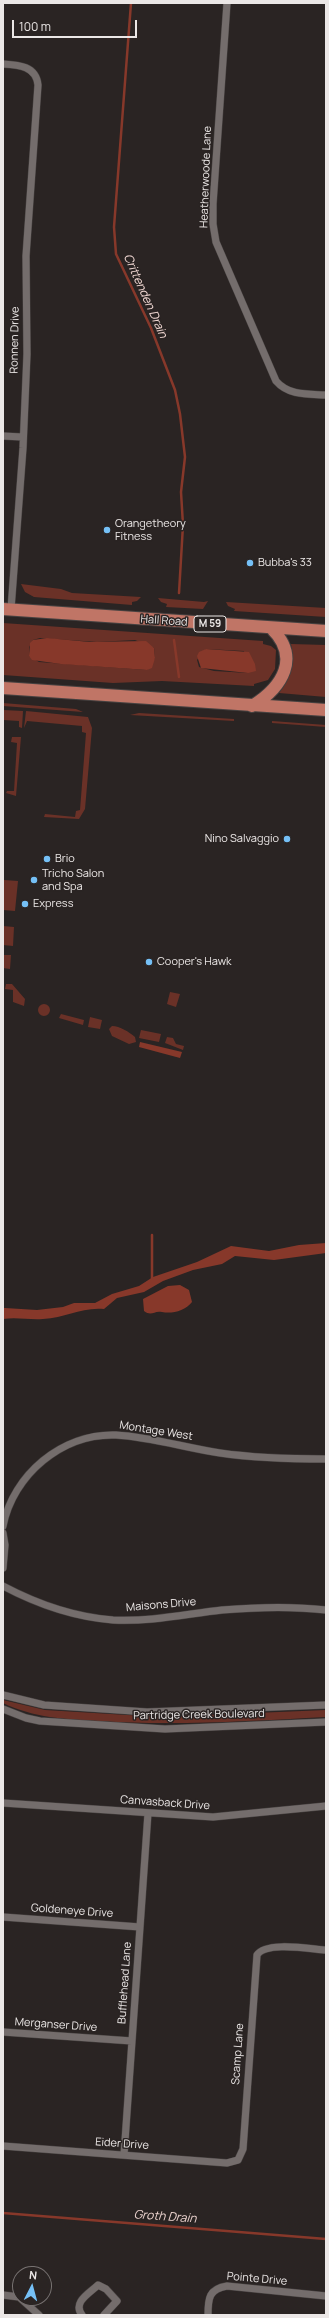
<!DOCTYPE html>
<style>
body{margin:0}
#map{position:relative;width:329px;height:2318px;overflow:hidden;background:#2a2423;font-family:Manrope,sans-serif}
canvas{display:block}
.frame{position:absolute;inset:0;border:4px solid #ebe7e6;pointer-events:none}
.north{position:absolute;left:12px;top:2266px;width:40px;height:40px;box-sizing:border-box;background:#2a2423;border:1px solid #777271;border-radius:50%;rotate:6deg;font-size:11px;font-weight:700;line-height:16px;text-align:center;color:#ebe7e6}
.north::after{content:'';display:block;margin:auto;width:14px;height:18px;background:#75c0f6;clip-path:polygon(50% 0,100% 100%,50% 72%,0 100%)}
.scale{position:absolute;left:12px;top:20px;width:125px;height:18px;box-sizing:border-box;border:2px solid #ebe7e6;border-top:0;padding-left:5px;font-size:12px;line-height:14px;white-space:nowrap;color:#ebe7e6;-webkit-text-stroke:3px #2a2423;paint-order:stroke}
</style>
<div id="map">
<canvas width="329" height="2318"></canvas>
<div class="frame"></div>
<div class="north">N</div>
<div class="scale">100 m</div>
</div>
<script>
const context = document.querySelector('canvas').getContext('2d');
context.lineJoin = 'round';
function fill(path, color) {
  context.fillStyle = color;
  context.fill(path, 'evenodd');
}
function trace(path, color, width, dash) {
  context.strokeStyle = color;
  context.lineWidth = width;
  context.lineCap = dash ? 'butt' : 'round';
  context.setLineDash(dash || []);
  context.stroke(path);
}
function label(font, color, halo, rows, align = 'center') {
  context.font = font + ' Manrope,sans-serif';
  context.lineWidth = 3;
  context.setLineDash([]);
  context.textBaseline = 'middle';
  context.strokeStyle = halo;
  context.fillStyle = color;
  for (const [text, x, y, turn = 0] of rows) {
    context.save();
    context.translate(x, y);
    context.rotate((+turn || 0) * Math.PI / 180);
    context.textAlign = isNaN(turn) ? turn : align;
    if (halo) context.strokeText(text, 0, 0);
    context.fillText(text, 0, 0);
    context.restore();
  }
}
const green = new Path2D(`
 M21,584L61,589L72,593L141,597L137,601L132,602V605L34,597L25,592Z
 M158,598L204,602L208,601L203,609L166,607L167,604L161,602Z
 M226,602L326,608V617L234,611L235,609L228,606Z
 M3,623L263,641V644L271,646L276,650L275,669L268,680L254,684V686L162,681L113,683L3,675ZM40,638L97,642L135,640L154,648L155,658L147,670L39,662L29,656V647L33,640ZM206,649L244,651L248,673L214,671L199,667L197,660Z
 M291,644L326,645V697L279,693C291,678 295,664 291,644Z
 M3,703L76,709L83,712L3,706Z
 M3,710L23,711L22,728L19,727V721L3,720Z
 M26,711L88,717L92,728L85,809L79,819L44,817L45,814L75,817L76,811L80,810L86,733L82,732V726L27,721L24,728Z
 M139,713L234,719V721L130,715Z
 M272,721L326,725V727L272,723Z
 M12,737H21L16,796L6,793L7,791H14L17,743L11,742Z
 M4,880L18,881L15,911L3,910Z
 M3,926L14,927L13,946L3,945Z
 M3,955H11L10,969L3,968Z
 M6,984H12L25,999L24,1006L13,1002V990L5,989Z
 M170,992L180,994L176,1007L167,1004Z
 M38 1010a6 6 0 1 1 12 0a6 6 0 1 1-12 0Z
 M61,1014L84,1020L83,1025L59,1018Z
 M90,1017L102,1020L100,1029L88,1027Z
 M112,1026C120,1026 129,1032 135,1037L136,1042L129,1044L112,1036L109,1029Z
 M141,1030L161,1034L159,1042L139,1038Z
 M167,1037L173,1038L176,1044L184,1046L183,1050L165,1043Z
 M3,1700L45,1710L160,1717L326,1710V1717C250,1721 174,1726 98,1721C65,1719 34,1718 3,1703Z`);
const water = new Path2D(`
 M47,638L90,642L146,641L154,648L155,658L152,668L147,670L61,664L32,660L29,656L30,643L33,640Z
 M206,649L249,652L255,664L256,671L248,673L201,668L197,656L199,652Z
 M140,1042L182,1052L180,1058L139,1047Z
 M326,1243V1253L274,1260L235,1256L222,1264L193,1270L163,1281L144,1292L117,1298L104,1309C81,1307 66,1318 43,1319C29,1320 17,1317 3,1319V1308H5L37,1310L63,1307L74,1303H95L112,1294L139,1286L153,1277L197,1262L231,1246L269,1251L299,1245Z
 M180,1285L189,1290L192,1302C185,1311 172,1314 162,1312C154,1310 152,1317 144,1311L143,1299L168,1286Z`);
const stream = new Path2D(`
 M131,3L114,227L116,254L151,328L175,390L180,414L185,457L181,492L183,525L179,593
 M174,640L179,677
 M152,1281V1235
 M3,2213L326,2239`);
const street = new Path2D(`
 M227,3L213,204V224L216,242L276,381C289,396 308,394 326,395
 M3,64C19,65 36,66 38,85L26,256L27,354L23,448L11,609
 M3,436L22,437
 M3,1526C13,1475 62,1433 116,1435C151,1437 186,1448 220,1453C255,1458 291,1459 326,1459
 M3,1533L5,1545L3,1568
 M3,1586C37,1604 74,1617 113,1620C150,1622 186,1614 222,1610C257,1607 292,1606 326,1610
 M3,1695L44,1705L147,1712L326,1705
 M3,1709L26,1718L40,1721L165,1729L326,1722
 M3,1803L213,1817L326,1806
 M3,1917L140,1927
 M3,2032L132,2041
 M3,2146L227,2163L238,2160L243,2149L257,1955C266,1941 310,1949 326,1950
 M124,2155L148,1813
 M3,2295L19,2297L39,2315
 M82,2315C72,2302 90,2293 98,2285L106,2289L117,2301L104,2315
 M208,2315C208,2298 209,2289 227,2286L326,2296`);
const highway = new Path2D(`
 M3,609L326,631
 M3,688L326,710
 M252,706C283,687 301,657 271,628`);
const markers = [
 [107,530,4,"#75c0f6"],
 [250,563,4,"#75c0f6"],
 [287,839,4,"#75c0f6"],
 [47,859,4,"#75c0f6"],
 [34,880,4,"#75c0f6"],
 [25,904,4,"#75c0f6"],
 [149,962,4,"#75c0f6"]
];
const shields = [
 [210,624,32]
];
const shieldNames = [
 ["M 59",210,624]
];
const streetNames = [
 ["Heatherwoode Lane",206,177,-88],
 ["Ronnen Drive",15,340,-89],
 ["Hall Road",164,621,4],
 ["Montage West",156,1431,9],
 ["Maisons Drive",161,1605,-5],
 ["Partridge Creek Boulevard",199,1715,-1],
 ["Canvasback Drive",165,1803,4],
 ["Goldeneye Drive",72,1911,4],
 ["Bufflehead Lane",125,1983,-86],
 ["Merganser Drive",56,2025,4],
 ["Scamp Lane",238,2054,-86],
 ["Eider Drive",122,2144,4],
 ["Pointe Drive",257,2279,5]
];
const poiNames = [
 ["Orangetheory",115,524],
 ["Fitness",115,537],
 ["Bubba's 33",258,563],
 ["Nino Salvaggio",279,839,"right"],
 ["Brio",55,859],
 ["Tricho Salon",42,874],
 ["and Spa",42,887],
 ["Express",33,904],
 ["Cooper's Hawk",157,962]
];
const waterNames = [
 ["Crittenden Drain",145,296,66],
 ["Groth Drain",165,2217,4]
];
fill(green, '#6a3127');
fill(water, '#87382a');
trace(stream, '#87382a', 2.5);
trace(street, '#474241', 8);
trace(highway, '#474241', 14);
trace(street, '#746d6c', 7);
trace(highway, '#c07566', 12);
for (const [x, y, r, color] of markers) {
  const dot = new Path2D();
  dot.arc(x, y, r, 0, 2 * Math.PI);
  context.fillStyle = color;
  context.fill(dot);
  trace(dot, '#2a2423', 1.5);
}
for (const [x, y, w] of shields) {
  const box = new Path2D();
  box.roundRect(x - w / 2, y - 8, w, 16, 3);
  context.fillStyle = '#2a2423';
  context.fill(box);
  trace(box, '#ebe7e6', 1);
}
label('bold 10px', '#ebe7e6', null, shieldNames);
label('11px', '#ebe7e6', '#2a2423', streetNames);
label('11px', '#ebe7e6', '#2a2423', poiNames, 'left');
label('italic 12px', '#f0d7d2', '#2a2423', waterNames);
</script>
